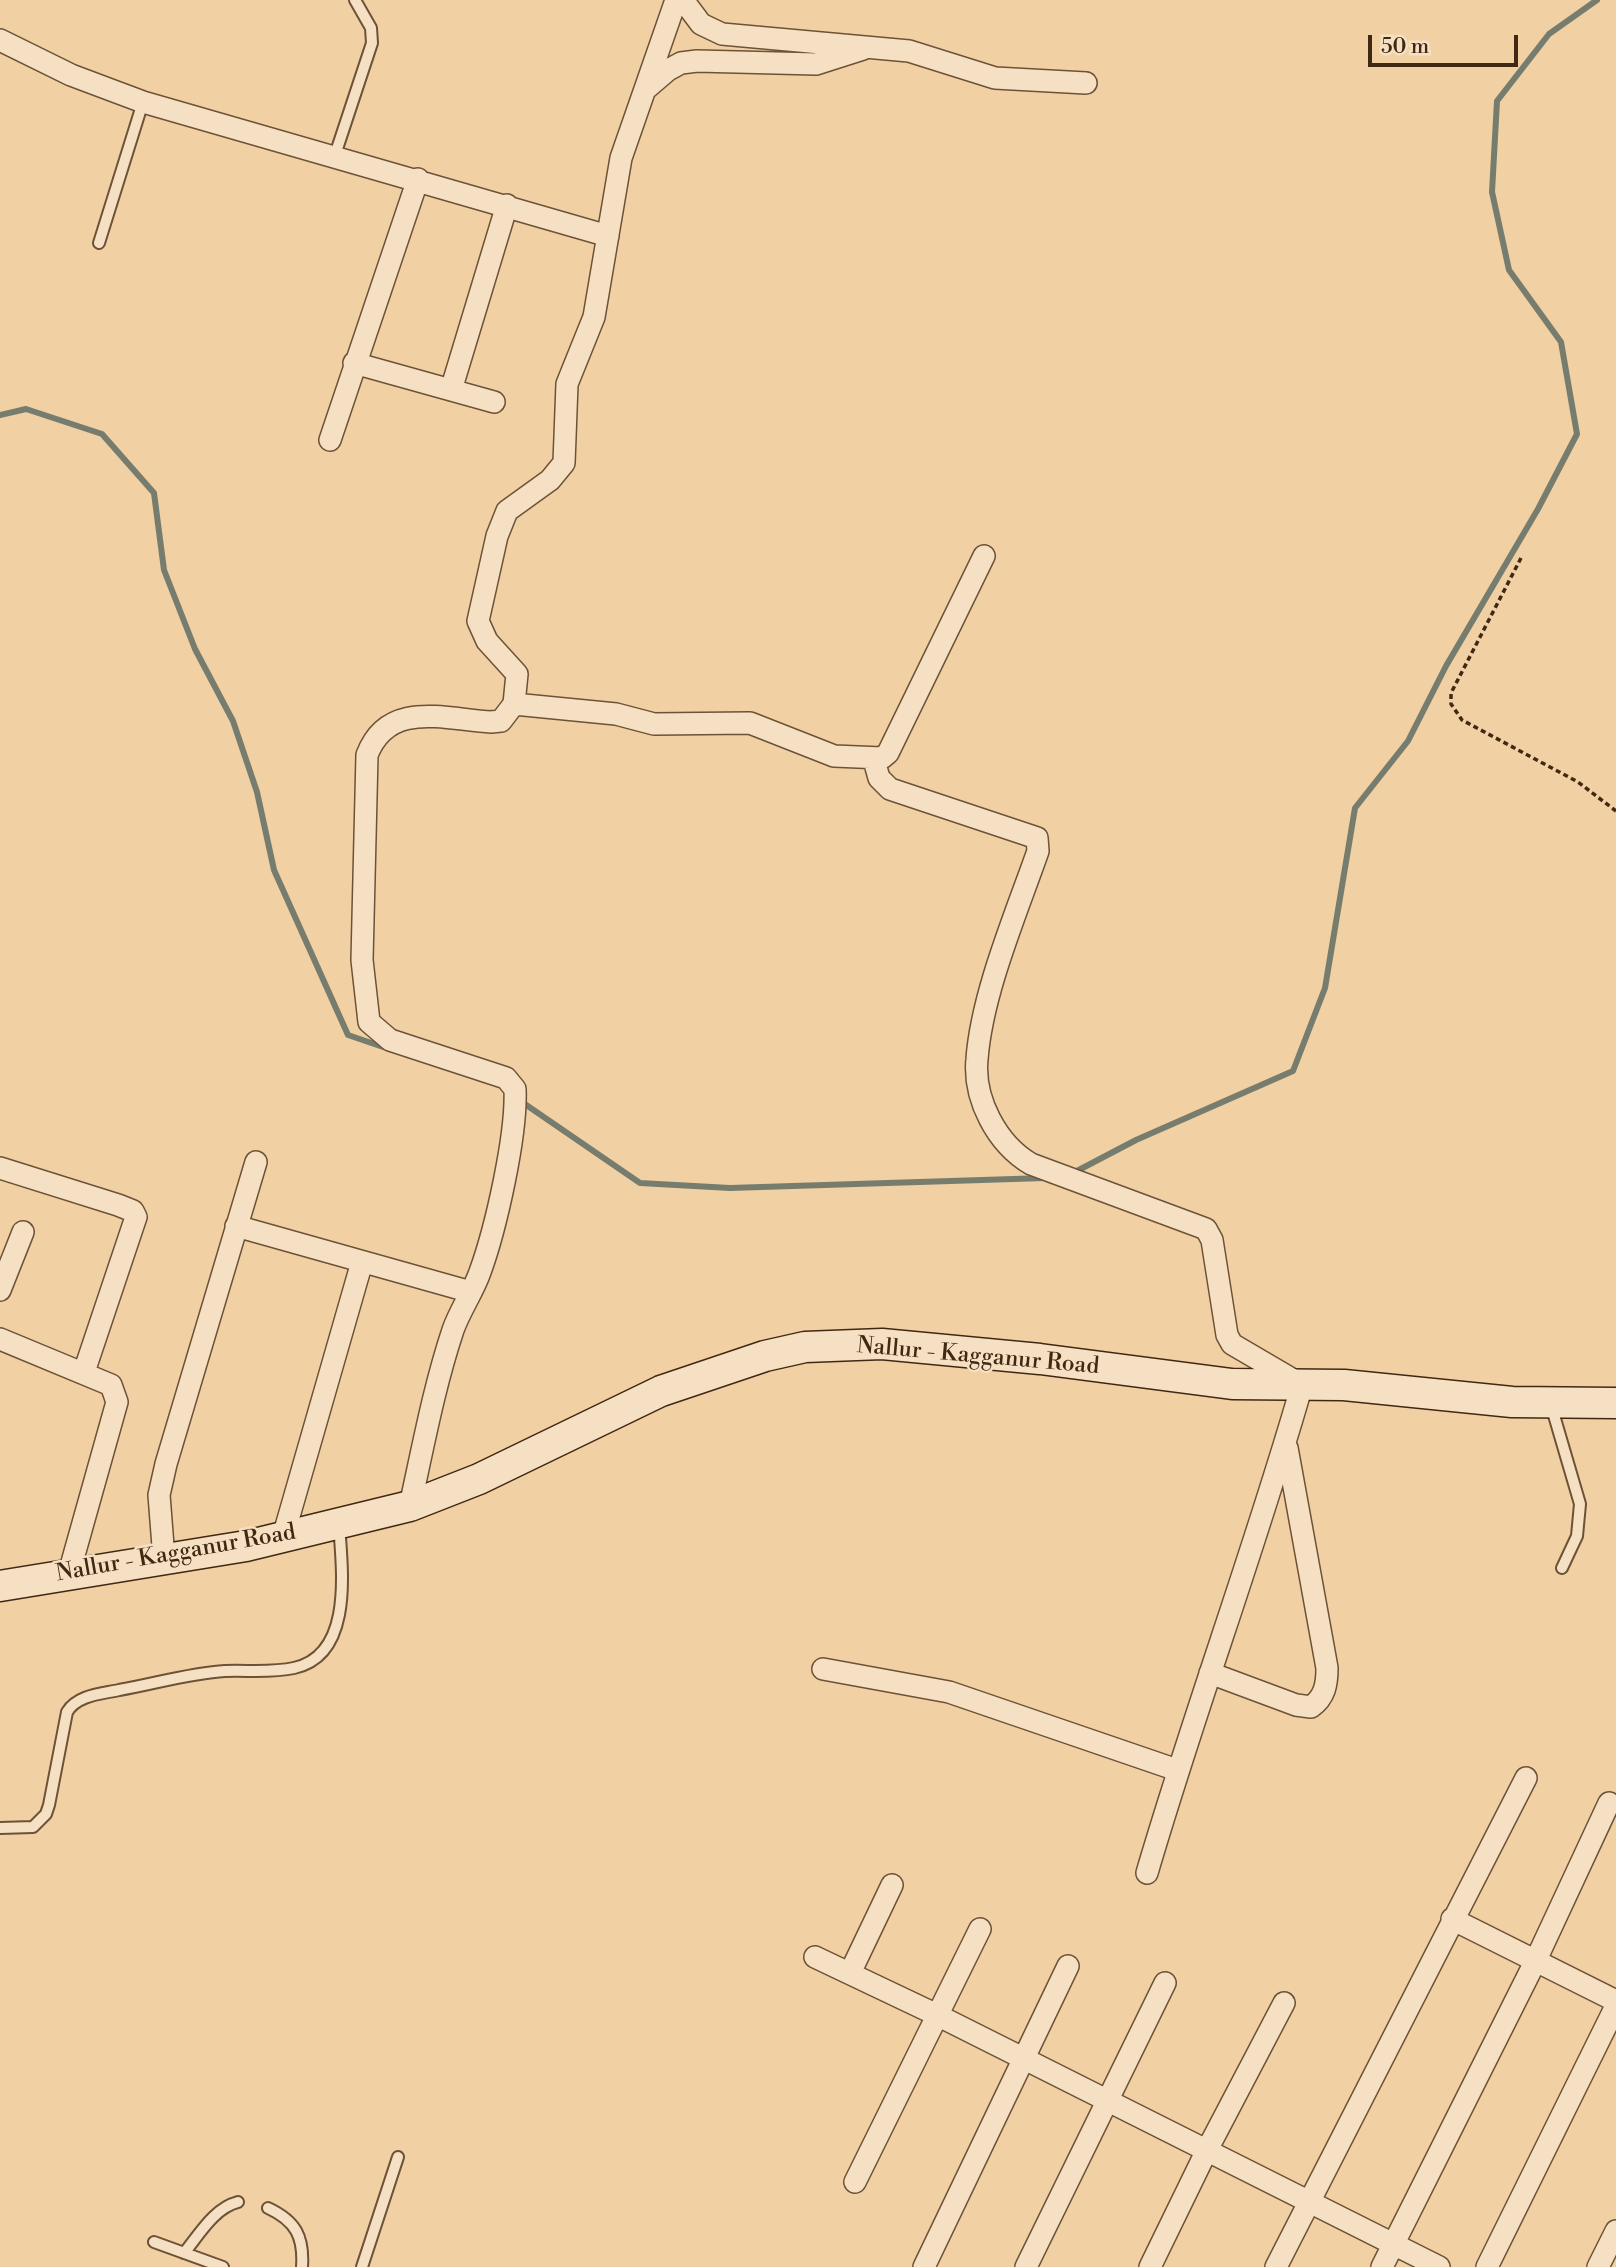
<!DOCTYPE html>
<style>
body{margin:0}
#map{position:relative;width:1616px;height:2267px;overflow:hidden;background:#f1d0a3;font-family:"Libre Bodoni",serif}
canvas{display:block}
.scale{position:absolute;left:1368px;top:35px;width:150px;height:32px;box-sizing:border-box;border:4px solid #402813;border-top:0;padding-left:9px;font-size:21px;line-height:24px;white-space:nowrap;color:#402813;-webkit-text-stroke:5px #f6e0c3;paint-order:stroke}
</style>
<div id="map">
<canvas width="1616" height="2267"></canvas>
<div class="scale">50 m</div>
</div>
<script>
const context = document.querySelector('canvas').getContext('2d');
context.lineJoin = 'round';
function trace(path, color, width, dash) {
  context.strokeStyle = color;
  context.lineWidth = width;
  context.lineCap = dash ? 'butt' : 'round';
  context.setLineDash(dash || []);
  context.stroke(path);
}
function label(font, color, halo, rows, align = 'center') {
  context.font = font + ' "Libre Bodoni",serif';
  context.lineWidth = 5;
  context.setLineDash([]);
  context.textBaseline = 'middle';
  context.strokeStyle = halo;
  context.fillStyle = color;
  for (const [text, x, y, turn = 0] of rows) {
    context.save();
    context.translate(x, y);
    context.rotate((+turn || 0) * Math.PI / 180);
    context.textAlign = isNaN(turn) ? turn : align;
    if (halo) context.strokeText(text, 0, 0);
    context.fillText(text, 0, 0);
    context.restore();
  }
}
const stream = new Path2D(`
 M0,415L26,409L102,434L154,493L164,570L195,649L233,721L257,792L274,870L348,1035L386,1048
 M519,1100L640,1183L730,1188L1045,1178
 M1073,1173L1136,1140L1293,1071L1325,988L1355,808L1408,741L1446,666L1538,509L1577,434L1561,342L1509,270L1492,192L1497,101L1549,34L1597,0`);
const path = new Path2D(`
 M1521,558L1451,693V704L1462,720L1578,782L1616,811`);
const lane = new Path2D(`
 M335,155L372,43L371,28L355,0
 M99,243L143,102
 M1551,1405L1580,1504L1577,1536L1562,1568
 M0,1828L33,1827L46,1814L49,1805L67,1712C77,1695 101,1694 119,1690C154,1684 190,1673 225,1671C247,1670 272,1673 294,1668C354,1655 342,1569 339,1524
 M268,2208C296,2221 304,2237 302,2267
 M154,2242L223,2267
 M184,2253C199,2235 214,2208 238,2202
 M362,2267L398,2157`);
const street = new Path2D(`
 M683,0L701,24L722,34L909,51L995,78L1086,83
 M0,40L71,75L143,102L608,236
 M647,88L668,70L681,63L697,61L816,64L863,49
 M354,363L494,402
 M451,390L507,205
 M330,440L418,179
 M514,704L616,714L654,724L750,723L834,756L882,758L888,753L984,556
 M874,760L879,778L890,789L1037,838L1038,851C1016,914 982,993 977,1059C973,1099 997,1144 1031,1164L1206,1229L1212,1240L1227,1335L1232,1344L1302,1385C1255,1549 1195,1709 1147,1873
 M0,1168L118,1205L133,1211L136,1217L84,1372
 M236,1226L471,1292
 M0,1290L23,1232
 M0,1339L111,1385L117,1402L69,1573
 M410,1506C423,1447 434,1387 453,1330C460,1310 473,1292 480,1272C496,1228 517,1135 515,1089L506,1078L390,1040L369,1022L362,960L367,755C388,700 443,719 491,722L501,721L514,704L517,674L487,641L478,621L497,536L507,511L550,480L564,463L567,384L594,317L621,158L676,0
 M283,1537L362,1262
 M164,1559L159,1495L166,1464L256,1162
 M823,1669L949,1692L1177,1770
 M1210,1673L1296,1705L1311,1707C1325,1697 1327,1684 1327,1668L1287,1448
 M1452,1919L1616,2001
 M815,1957L937,2015L1439,2267
 M850,1973L892,1885
 M855,2182L980,1929
 M924,2267L1068,1966
 M1026,2267L1165,1983
 M1150,2267L1207,2150L1284,2003
 M1276,2267L1526,1778
 M1382,2267L1535,1962L1609,1803
 M1487,2267L1616,2006
 M1598,2267L1616,2231`);
const secondary = new Path2D(`
 M0,1586L246,1546L410,1506L479,1479L661,1391L765,1356L805,1347L882,1344L1040,1359L1232,1384L1344,1385L1512,1402L1616,1403`);
const streetNames = [
 ["Nallur - Kagganur Road",978,1357,5],
 ["Nallur - Kagganur Road",176,1554,-10]
];
trace(stream, '#777d6e', 6);
trace(lane, '#6c5237', 14);
trace(street, '#6c5237', 24);
trace(secondary, '#402813', 33);
trace(path, '#402813', 3.5, [5, 3.5]);
trace(lane, '#f6e0c3', 10);
trace(street, '#f6e0c3', 21);
trace(secondary, '#f6e0c3', 30);
label('23px', '#402813', '#f6e0c3', streetNames);
</script>
